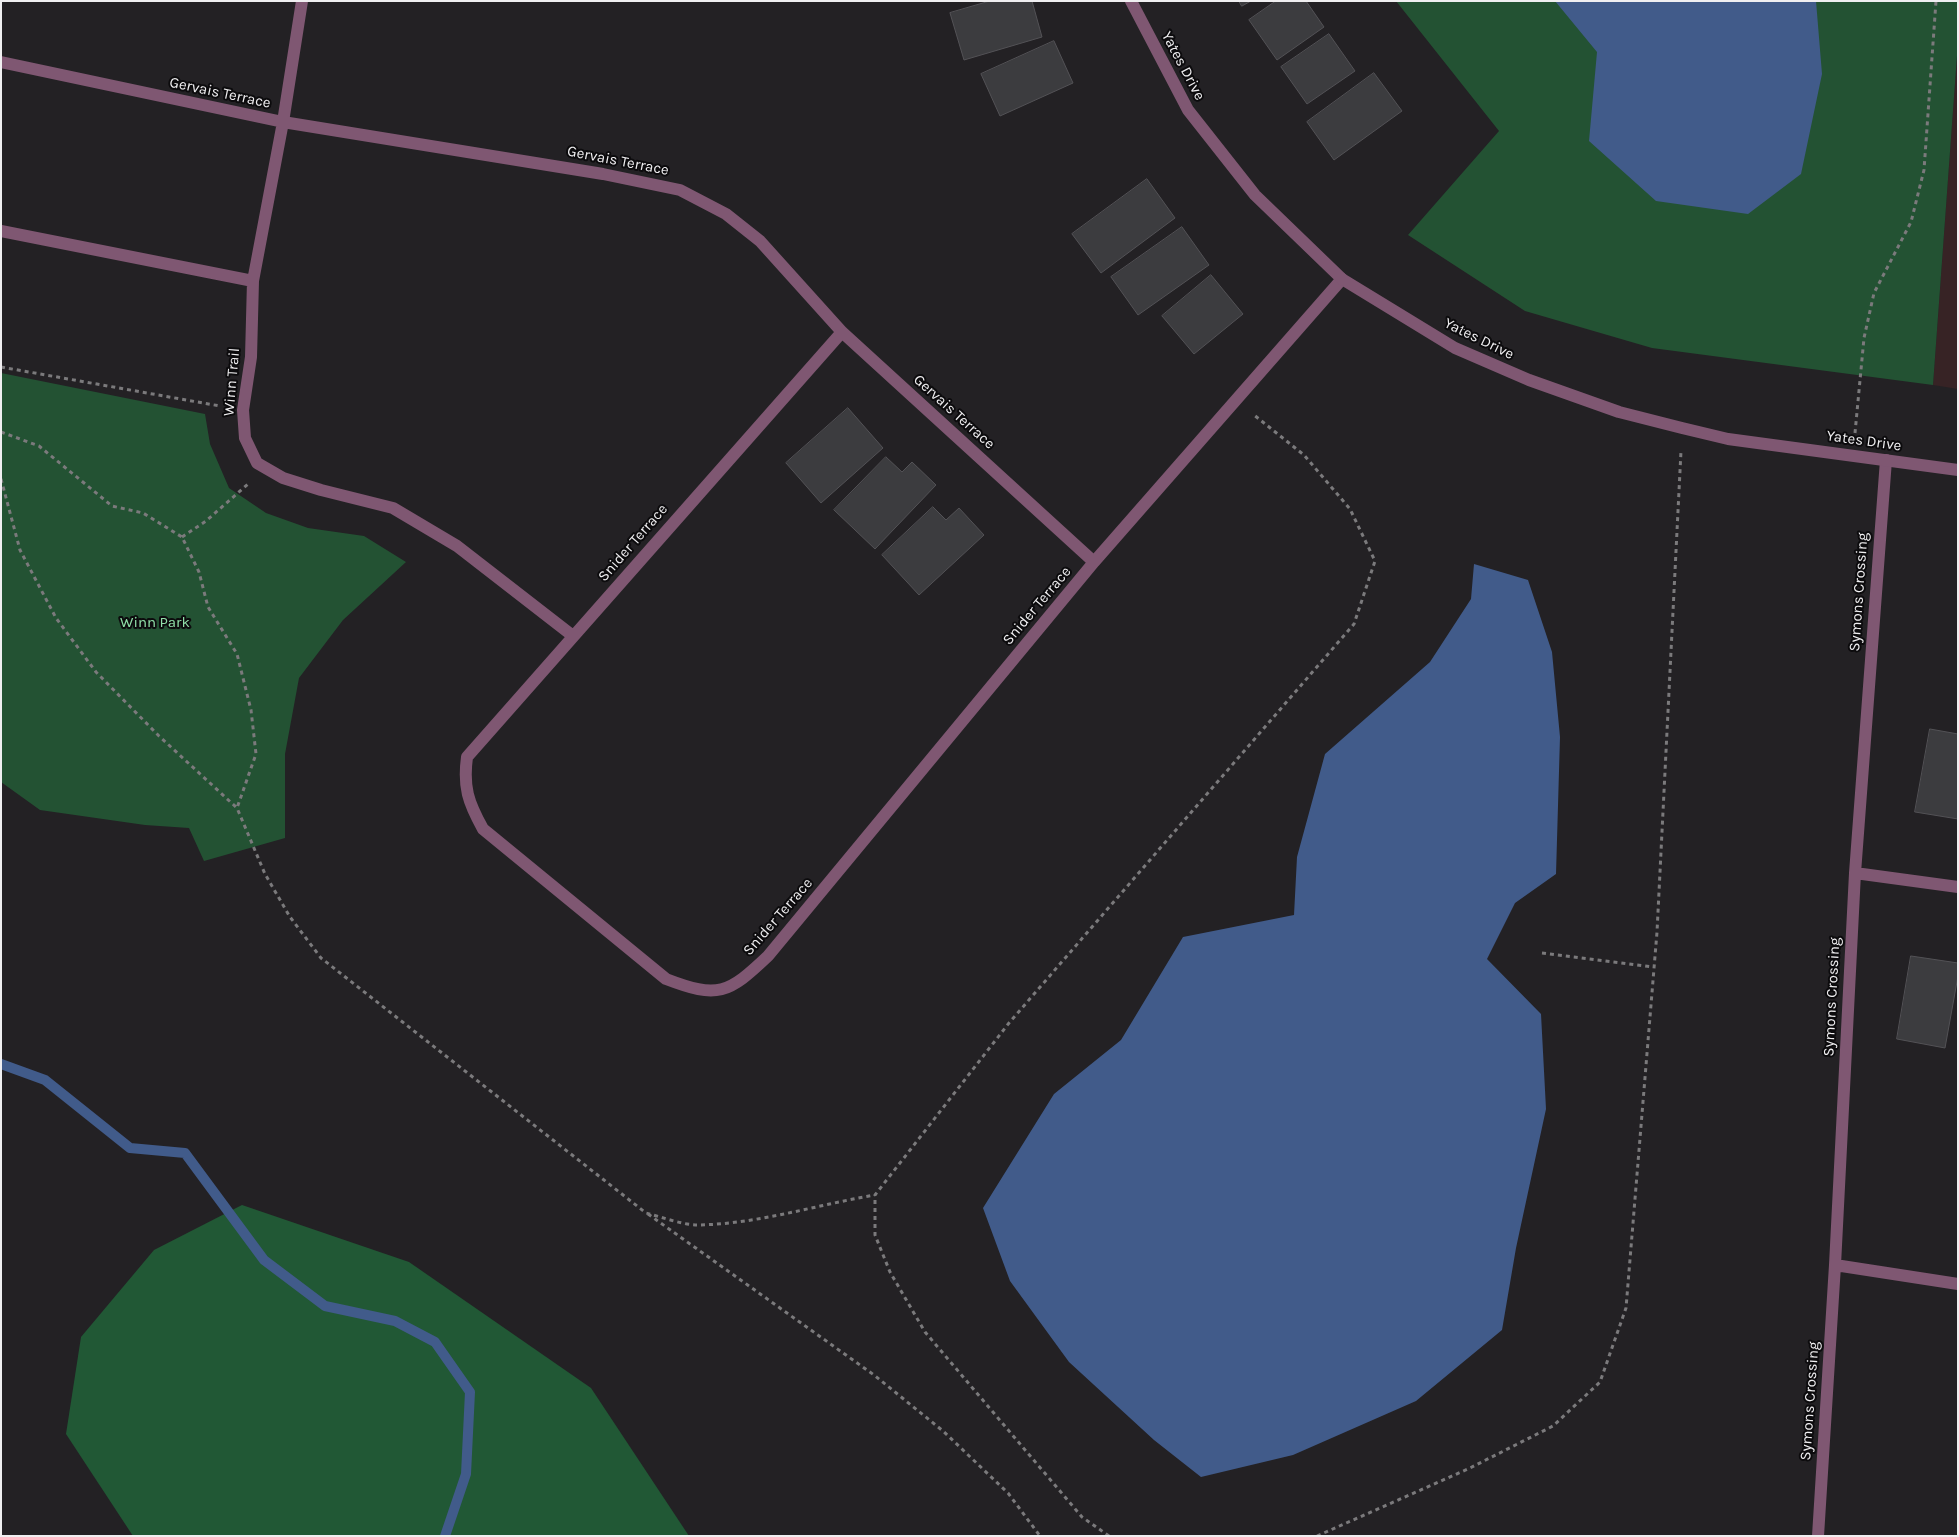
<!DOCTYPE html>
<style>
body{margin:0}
#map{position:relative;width:1959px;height:1537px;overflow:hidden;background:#232124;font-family:Karla,sans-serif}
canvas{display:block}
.frame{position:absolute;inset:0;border:2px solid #f0eff1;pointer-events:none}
</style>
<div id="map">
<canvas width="1959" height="1537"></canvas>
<div class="frame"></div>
</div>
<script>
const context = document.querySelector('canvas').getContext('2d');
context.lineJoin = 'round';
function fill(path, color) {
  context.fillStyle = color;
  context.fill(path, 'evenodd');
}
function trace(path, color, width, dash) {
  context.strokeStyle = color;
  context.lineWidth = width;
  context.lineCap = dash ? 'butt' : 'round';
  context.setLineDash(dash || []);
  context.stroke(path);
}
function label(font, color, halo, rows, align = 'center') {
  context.font = font + ' Karla,sans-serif';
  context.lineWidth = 4;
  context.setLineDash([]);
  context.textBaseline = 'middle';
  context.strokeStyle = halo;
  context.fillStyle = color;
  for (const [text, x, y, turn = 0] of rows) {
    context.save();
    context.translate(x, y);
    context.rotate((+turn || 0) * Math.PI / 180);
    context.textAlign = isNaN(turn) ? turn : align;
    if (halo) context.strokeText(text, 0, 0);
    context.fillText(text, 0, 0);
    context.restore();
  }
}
const education = new Path2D(`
 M1958,42V389L1933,385Z`);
const green = new Path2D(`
 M1396,1H1958V42L1933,385L1652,348L1525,311L1408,235L1499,131Z
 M1,373L205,414L210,444L229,488L266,513L308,528L364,536L406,562L343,620L299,678L285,754V838L204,861L189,828L145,825L40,810L1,782Z`);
const forest = new Path2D(`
 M242,1205L409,1262L591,1388L689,1536H133L66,1434L81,1337L154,1250Z`);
const water = new Path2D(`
 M1555,1H1816L1822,74L1801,174L1748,214L1656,201L1589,141L1597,52Z
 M1474,564L1528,580L1552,652L1560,737L1556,874L1515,903L1487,959L1541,1014L1546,1109L1516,1248L1502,1330L1416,1401L1293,1455L1201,1477L1154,1440L1069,1362L1010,1281L983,1208L1054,1094L1121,1040L1183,937L1294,915L1297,857L1325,754L1430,662L1471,599Z`);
const stream = new Path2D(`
 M1,1064L45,1080L130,1148L185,1153L264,1260L325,1306L395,1321L435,1342L470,1392L466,1474L445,1536`);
const building = new Path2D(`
 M990,1H1032L1042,37L964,60L950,13Z
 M1239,1H1251L1242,6Z
 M1276,1H1306L1324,27L1277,60L1249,20Z
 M1329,34L1355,71L1307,104L1281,67Z
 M1054,41L1073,83L1000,116L981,74Z
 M1374,73L1402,111L1334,160L1307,122Z
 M1147,179L1175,218L1101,273L1072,234Z
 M1182,227L1209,265L1138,315L1111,277Z
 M1211,275L1243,314L1194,354L1162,316Z
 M848,408L883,448L821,503L786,463Z
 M886,457L902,472L912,462L936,485L875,549L834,510Z
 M933,507L946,520L959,508L984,535L919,595L882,555Z
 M1930,729L1958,734V819L1915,812Z
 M1911,956L1958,963V976L1945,1048L1897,1039Z`);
const path = new Path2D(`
 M1,367L220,406
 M1,432L39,446L112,506L143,513L182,537L199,572L208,607L237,654L251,710L256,754L237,808
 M1855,433L1864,338L1874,293L1911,222L1924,170L1936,1
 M1,479L20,550L56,618L96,672L159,736L237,808L265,874L290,917L321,958L646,1213C662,1217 682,1225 698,1225C758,1224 816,1205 875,1195
 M182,537L206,521L248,484
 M1542,953L1653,967
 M648,1214L874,1375L943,1431L1008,1493L1040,1536
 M1109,1536L1082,1517L925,1332L890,1272L875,1235V1195L1009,1023L1354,624L1375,561L1350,509L1304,455L1254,415
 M1317,1536L1470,1468L1553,1426L1600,1382L1626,1308L1657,932L1681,451`);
const minor = new Path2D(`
 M302,1L283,122L253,281L251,357L243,410L245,438L257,463L283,478L321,490L393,508L457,546L573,636
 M1,62L283,122L603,174L680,190L726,214L760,241L842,332L1094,562
 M1,231L253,281
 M842,332L467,757C463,787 468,802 483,829L666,979C718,999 728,994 768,956L1094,562L1342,279
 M1855,873L1958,887
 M1835,1265L1958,1284
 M1818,1536L1835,1265L1855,873L1886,460`);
const tertiary = new Path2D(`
 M1131,1L1188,110L1255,195L1342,279L1455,348L1529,380L1619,412L1682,428L1728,439L1958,470`);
const streetNames = [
 ["Yates Drive",1183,66,62],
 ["Gervais Terrace",220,93,12],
 ["Gervais Terrace",618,161,11],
 ["Yates Drive",1479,339,26],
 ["Winn Trail",232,382,-85],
 ["Gervais Terrace",954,412,42],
 ["Yates Drive",1864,441,8],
 ["Snider Terrace",633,543,-49],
 ["Symons Crossing",1859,592,-86],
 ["Snider Terrace",1037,606,-50],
 ["Snider Terrace",778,917,-49],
 ["Symons Crossing",1832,997,-87],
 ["Symons Crossing",1810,1401,-86]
];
const parkNames = [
 ["Winn Park",155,623]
];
fill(education, '#372325');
fill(green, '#235233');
fill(forest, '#215835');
fill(water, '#415b8a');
trace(stream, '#415b8a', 10);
fill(building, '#3c3c3f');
trace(building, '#535256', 1);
trace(path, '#7b7a7c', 3, [4, 4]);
trace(minor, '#7f5772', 12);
trace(tertiary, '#7f5772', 12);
label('15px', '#f0eff1', '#0c0b0d', streetNames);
label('15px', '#91e1a9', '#0c0b0d', parkNames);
</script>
